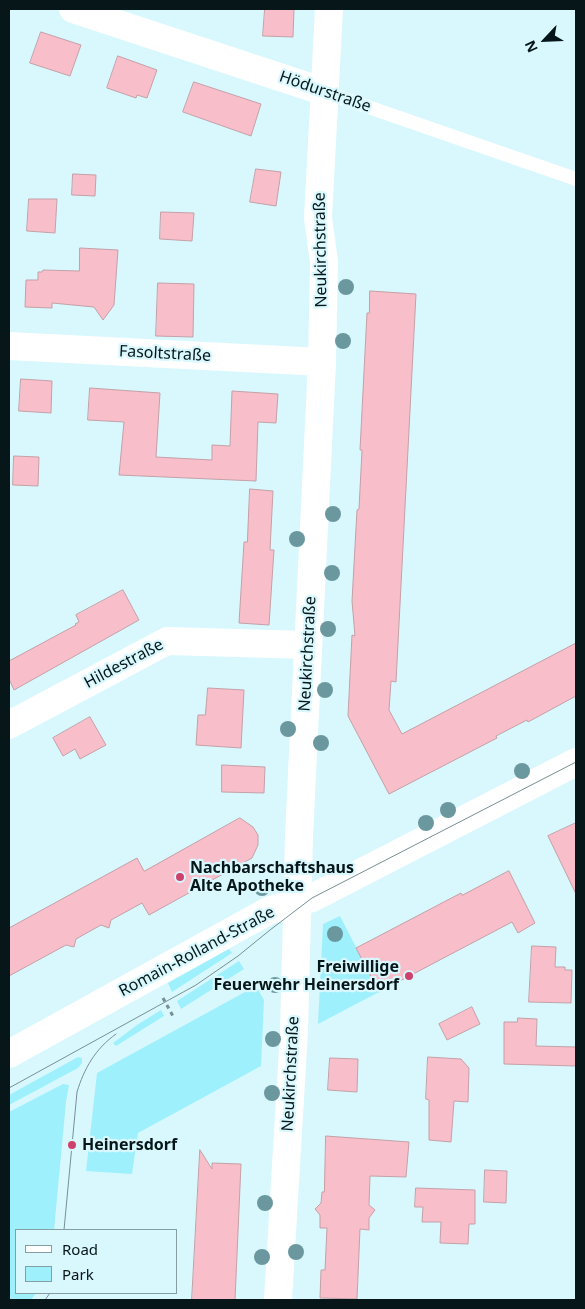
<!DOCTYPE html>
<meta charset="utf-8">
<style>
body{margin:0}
#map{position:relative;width:585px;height:1309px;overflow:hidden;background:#d8f8fe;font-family:"Noto Sans",sans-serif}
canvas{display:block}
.frame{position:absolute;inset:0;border:10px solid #071618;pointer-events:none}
.legend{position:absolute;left:15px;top:1229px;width:162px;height:65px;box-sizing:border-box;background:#d8f8fe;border:1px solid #849ea2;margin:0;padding:6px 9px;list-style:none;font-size:15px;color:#071618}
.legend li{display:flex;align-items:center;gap:10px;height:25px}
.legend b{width:25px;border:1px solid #849ea2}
.north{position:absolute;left:520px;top:15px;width:50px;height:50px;-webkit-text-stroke:4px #d8f8fe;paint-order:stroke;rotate:245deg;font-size:14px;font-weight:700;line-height:20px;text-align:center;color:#071618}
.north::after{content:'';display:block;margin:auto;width:18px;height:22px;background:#071618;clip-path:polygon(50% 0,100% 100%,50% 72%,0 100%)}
</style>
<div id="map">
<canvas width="585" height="1309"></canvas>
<div class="frame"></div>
<ul class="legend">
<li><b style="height:6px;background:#fff"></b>Road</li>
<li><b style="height:14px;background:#9ef0fd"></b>Park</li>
</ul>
<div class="north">N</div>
</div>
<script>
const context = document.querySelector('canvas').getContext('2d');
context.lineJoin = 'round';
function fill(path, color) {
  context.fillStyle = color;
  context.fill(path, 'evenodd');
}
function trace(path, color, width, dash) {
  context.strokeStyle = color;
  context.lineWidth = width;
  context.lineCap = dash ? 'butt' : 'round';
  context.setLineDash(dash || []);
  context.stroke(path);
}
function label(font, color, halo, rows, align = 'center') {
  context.font = font + ' "Noto Sans",sans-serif';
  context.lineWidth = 4.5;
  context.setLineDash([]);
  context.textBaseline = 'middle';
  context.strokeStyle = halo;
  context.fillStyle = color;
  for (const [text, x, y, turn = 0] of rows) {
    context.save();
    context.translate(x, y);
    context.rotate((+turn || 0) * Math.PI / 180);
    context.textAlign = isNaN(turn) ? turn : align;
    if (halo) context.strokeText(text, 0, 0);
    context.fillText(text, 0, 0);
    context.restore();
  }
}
const green = new Path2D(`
 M340,916L379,992L318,1024L323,924Z
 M229,949L232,953L172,992L168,983Z
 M239,961L244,969L181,1009L177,1001Z
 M256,986L264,1000L261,1066L138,1133L132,1174L86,1171L97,1073Z
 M161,1010L164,1016L116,1046L113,1043L137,1025Z
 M78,1057L82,1058V1063L78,1068L9,1105V1095Z
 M63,1084L69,1085L66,1102L54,1230H16V1293H36L31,1300H9V1112Z`);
const building = new Path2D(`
 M265,9H294L293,37L263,36Z
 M41,32L81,45L70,76L30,63Z
 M118,56L157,70L147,98L137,95L136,98L107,88Z
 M194,82L261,104L251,136L183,112Z
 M256,169L281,172L276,206L250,202Z
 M73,174L96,175L95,196L72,195Z
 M29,199H57L55,233L27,231Z
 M161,212L194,213L192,241L160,239Z
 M80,248L118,250L114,305L103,320L94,307L52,303V308L25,307L26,280H38V272H42L43,270L79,271Z
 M158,283L194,284L193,337L156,336Z
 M370,291L416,294L396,682L391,681L389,710L402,734L576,643V696L528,722L527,720L496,736L497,738L389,794L348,716L352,635L355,636L352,601L357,510L359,509L362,450H360L367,313H369Z
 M21,379L52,381L51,413L19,411Z
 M90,388L160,393L156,457L212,460V445L230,446L232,391L278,394L276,423L258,422L256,481L119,475L124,422L88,420Z
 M14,456L39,457L38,486L13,485Z
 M250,489L273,491L270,550H274L269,625L239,623L244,542H247Z
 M123,590L139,620L14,690L9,679V661L76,625L75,624L79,622L76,615Z
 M208,688L244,690L241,748L196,745L198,715H205Z
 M90,717L106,745L80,759L75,749L63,756L53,738Z
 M222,765L265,767L264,793L222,792Z
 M240,818L253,827L258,835V845L252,858L149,915L142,903L111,920L109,928L101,925L76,939L74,947L66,945L9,976V928L137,858L144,871Z
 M576,823V894L548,836Z
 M509,871L535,923L518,933L512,922L379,992L356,948L461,893L462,895Z
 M532,946L556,947L555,967H565V970H572L571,1003L529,1002Z
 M472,1007L480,1024L447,1040L439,1024Z
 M518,1018L537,1019L536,1046L576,1047V1066L504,1064V1022H517Z
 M428,1057L461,1059L469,1068L468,1102L454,1101L451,1142L429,1140V1100L426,1099Z
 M330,1058L358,1059L357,1092L328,1090Z
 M326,1136L409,1142L406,1177L370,1176L369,1205L375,1210L369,1218V1230L360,1229L357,1299L320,1298L321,1270H325L327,1228H320V1215L315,1209L321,1203L322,1192H324Z
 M200,1150L212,1169V1163L241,1164L235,1300H192Z
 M485,1170L507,1171L506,1203L484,1202Z
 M416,1188L475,1190V1224H469L468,1244L440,1243L441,1222H422L423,1207H415Z`);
const path = new Path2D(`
 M163,998L174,1018`);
const service = new Path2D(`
 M325,92L576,179`);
const minor = new Path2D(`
 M73,9L325,92
 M9,346L322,362
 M9,725L167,641L308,645
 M9,1054L270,910L312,898L576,762
 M278,1300L294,1031L299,836L322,362L324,262L318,218L329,9`);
const tram = new Path2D(`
 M9,1088L196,985L238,956L270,930L312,898L576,762
 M64,1230L77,1092C84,1069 95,1049 116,1034
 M45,1300L50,1293`);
const trees = [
 [346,287],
 [343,341],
 [333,514],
 [297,539],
 [332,573],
 [328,629],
 [325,690],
 [288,729],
 [321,743],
 [522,771],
 [448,810],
 [426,823],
 [262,888],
 [335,934],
 [275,985],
 [273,1039],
 [272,1093],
 [265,1203],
 [296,1252],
 [262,1257]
];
const markers = [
 [180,877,5,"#cf416d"],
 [409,976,5,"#cf416d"],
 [72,1145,5,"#cf416d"]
];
const streetNames = [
 ["Hödurstraße",325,92,19],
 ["Neukirchstraße",321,250,-91],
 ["Fasoltstraße",165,354,3],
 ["Neukirchstraße",308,654,-87],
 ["Hildestraße",124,664,-28],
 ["Romain-Rolland-Straße",197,952,-28],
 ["Neukirchstraße",291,1074,-87]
];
const poiNames = [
 ["Nachbarschaftshaus",190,868],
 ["Alte Apotheke",190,886],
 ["Freiwillige",399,967,"right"],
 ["Feuerwehr Heinersdorf",399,985,"right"],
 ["Heinersdorf",82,1145]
];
fill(green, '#9ef0fd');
fill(building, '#f8bec9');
trace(building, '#c4a0a7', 1);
trace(path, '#778f93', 3, [4, 4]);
trace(service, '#fff', 14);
trace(minor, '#fff', 28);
trace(tram, '#778f93', 1);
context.fillStyle = '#6b989f';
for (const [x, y] of trees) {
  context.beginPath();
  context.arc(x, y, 8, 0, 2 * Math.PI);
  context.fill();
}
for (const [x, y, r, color] of markers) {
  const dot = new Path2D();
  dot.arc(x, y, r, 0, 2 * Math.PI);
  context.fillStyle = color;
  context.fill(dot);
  trace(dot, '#d8f8fe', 2);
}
label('16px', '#071618', '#d8f8fe', streetNames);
label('bold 16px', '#071618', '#d8f8fe', poiNames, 'left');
</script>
